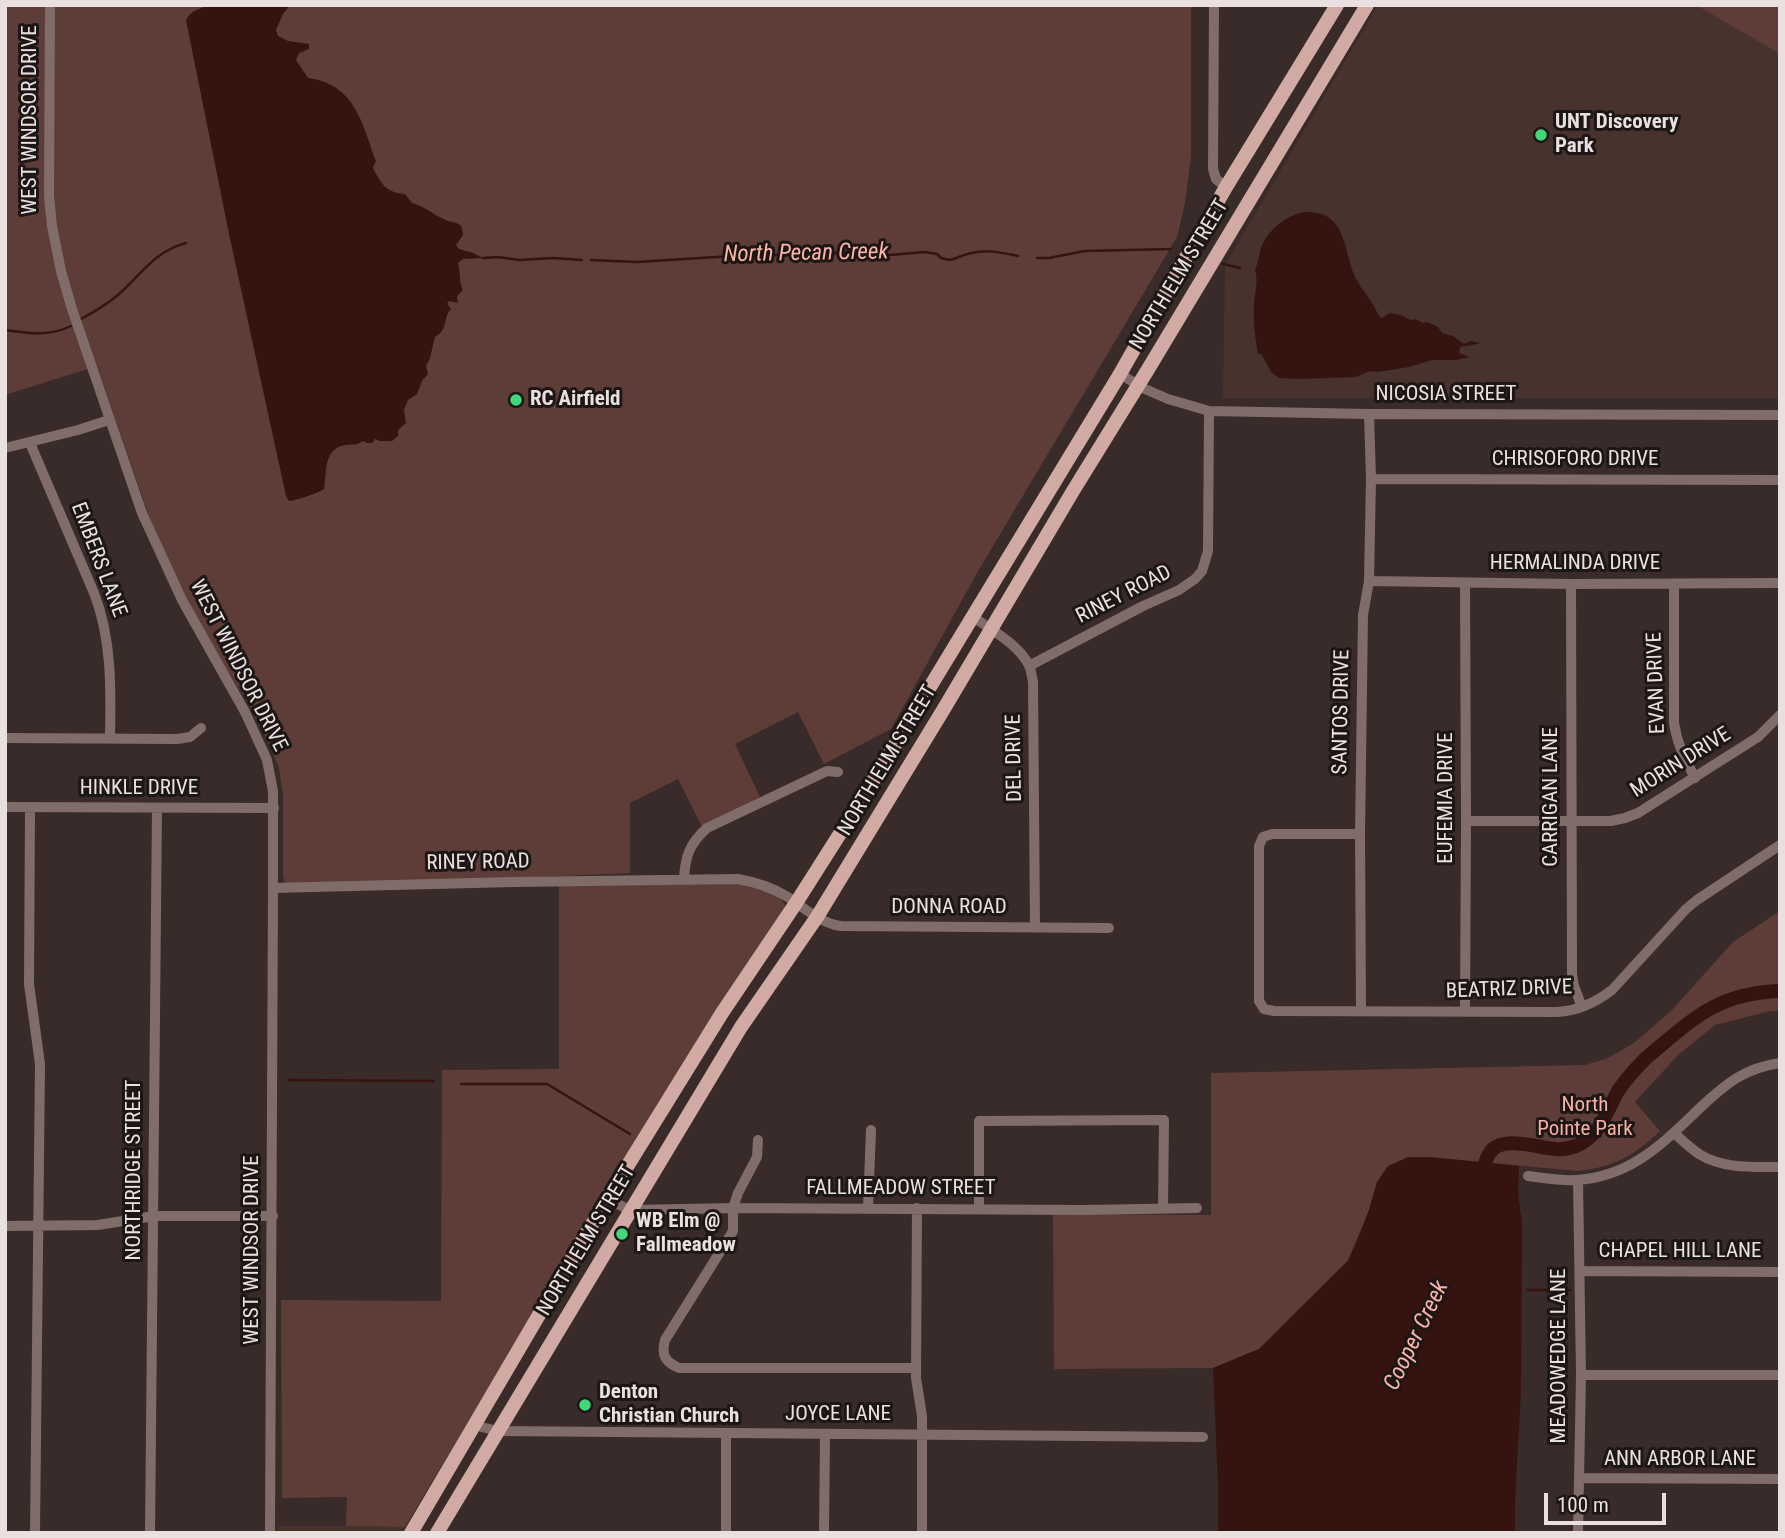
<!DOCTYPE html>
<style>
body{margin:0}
#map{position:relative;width:1785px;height:1538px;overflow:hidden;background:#392b29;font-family:"Roboto Condensed",sans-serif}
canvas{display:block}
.frame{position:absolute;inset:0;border:7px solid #eae0df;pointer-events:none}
.scale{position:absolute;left:1544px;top:1493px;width:122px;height:32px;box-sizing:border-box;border:4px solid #eae0df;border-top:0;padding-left:9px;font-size:21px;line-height:24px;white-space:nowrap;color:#eae0df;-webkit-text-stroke:5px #1c1614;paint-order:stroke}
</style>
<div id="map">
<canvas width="1785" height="1538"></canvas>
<div class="frame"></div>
<div class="scale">100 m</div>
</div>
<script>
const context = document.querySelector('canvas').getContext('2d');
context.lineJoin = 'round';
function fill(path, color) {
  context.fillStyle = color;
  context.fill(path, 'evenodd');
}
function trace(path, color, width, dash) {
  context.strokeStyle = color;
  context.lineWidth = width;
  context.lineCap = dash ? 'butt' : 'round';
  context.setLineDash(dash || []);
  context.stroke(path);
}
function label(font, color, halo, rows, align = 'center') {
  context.font = font + ' "Roboto Condensed",sans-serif';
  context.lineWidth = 6;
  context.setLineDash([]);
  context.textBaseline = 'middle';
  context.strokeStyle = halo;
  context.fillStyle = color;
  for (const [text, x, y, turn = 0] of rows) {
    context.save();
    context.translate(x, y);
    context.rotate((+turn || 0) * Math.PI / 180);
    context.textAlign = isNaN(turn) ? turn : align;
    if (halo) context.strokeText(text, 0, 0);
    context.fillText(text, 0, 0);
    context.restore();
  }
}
const built = new Path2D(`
 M1378,5H1780V398H1223L1225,265Z
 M278,1526H346L405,1527L401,1533H279Z`);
const green = new Path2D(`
 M5,5H1191V156L1185,203L1177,237L977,573L891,729L824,764L798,712L735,744L760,797L702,827L678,779L630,803V873L286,888L283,876V794L279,768L269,744L245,698L211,645L181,587L149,516L97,366L5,395Z
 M1696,5H1780V54Z
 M730,883C749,886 778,887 786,907L593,1214L405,1527L346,1526L347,1497L282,1498L281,1300L441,1301L442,1070L559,1069V885Z
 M1780,911V1011H1770L1715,1025L1678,1055L1635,1102L1660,1131C1635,1155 1613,1168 1577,1171L1429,1157L1377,1182L1369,1210L1348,1260L1259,1349L1213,1368L1054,1369L1053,1214L1211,1215V1073L1585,1065L1608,1058L1634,1043L1672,1010L1733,942Z`);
const water = new Path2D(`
 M205,5H288V8L283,14L276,30L278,36L288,41L309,44V49L299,53L296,60L308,78C355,84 362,123 376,161L373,168C381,184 387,193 405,194L412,203C425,206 433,215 446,220C453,223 456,221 462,227L463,235L456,245L459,249L473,253L483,258L463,259L458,263C461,274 458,279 463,290L457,296L458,303L449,301L447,304L451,309C442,319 449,329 435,337L430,358L426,366L428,374L422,381L417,394L408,400L404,410L406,423L398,430V436L392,441H380L375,439L372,443H367L363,441C356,446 354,444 346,445C323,448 327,472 324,489C319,493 294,501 289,501L286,496L229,234L186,20C190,12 196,10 204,7Z
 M1304,212C1345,210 1343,245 1354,274C1358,285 1366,293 1372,303C1375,307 1377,313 1380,317L1383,318L1389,313L1401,315L1410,320L1416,319L1423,323L1427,322L1438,327L1442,333L1453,336L1464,344L1471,341L1480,343L1468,346H1463L1460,347L1459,353L1469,357L1457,360H1432L1409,367L1378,372L1370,371L1356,377L1299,379L1279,378L1271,372L1262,355L1258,353C1255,337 1253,322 1254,306C1254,294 1259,282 1255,270C1258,263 1259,256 1261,248C1268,230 1285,216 1304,212Z
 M1408,1157H1429L1519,1166L1518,1194L1522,1222L1521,1390L1515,1502V1533H1218V1487L1213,1368L1259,1349L1348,1261L1358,1239L1369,1210L1377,1182L1388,1166Z`);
const stream = new Path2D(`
 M483,258L498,257L519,260L553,258L582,260
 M1037,258H1049L1085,251L1171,249
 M591,260L637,262L732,256H754L763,258L780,254L799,253L825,252L832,255L835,253L855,252L863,255L877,251L889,255L925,252L937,254L941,258L950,260C958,258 964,254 972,253C988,249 1003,253 1018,256
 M1223,264L1240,268
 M81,319C94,312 106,305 118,295C142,274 153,252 186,243
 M5,330C28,333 49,337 71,326
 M289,1080L434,1081
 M461,1084H547L630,1134
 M1528,1290H1570`);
const river = new Path2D(`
 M1482,1180C1484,1172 1484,1161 1489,1154C1500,1134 1538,1148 1555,1149C1563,1150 1570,1148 1576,1146C1600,1136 1607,1111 1618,1091C1626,1079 1636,1068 1646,1058C1692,1020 1716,993 1780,991`);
const minor = new Path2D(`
 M50,5L49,196L52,226L61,271L72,309L142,513L182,600L245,712L267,760L273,791V888L270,1533
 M1214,5L1213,169L1216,179L1226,187
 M1120,374L1145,389L1168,399L1209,411L1369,414L1780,415
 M30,443L94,593C112,639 111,689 110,738
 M5,448L78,430L109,420
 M1371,479L1780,480
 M1369,581L1571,584L1780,583
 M1465,583L1466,821L1465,1012
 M1571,584L1572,974L1574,986L1582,1007
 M1674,584V723C1677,744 1685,759 1695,778
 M972,616C991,630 1017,643 1029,665C1031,670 1032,677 1033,682L1035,927
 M1029,666L1143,606L1179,590L1195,579L1202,571L1208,551L1209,411
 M5,738L177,739L190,737L201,728
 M5,807L274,808
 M30,808L29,984L40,1064L35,1533
 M1466,821H1611L1625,818L1638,813L1758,737L1780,715
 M1360,834H1272L1263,837L1259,846V1001L1264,1009L1274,1011L1557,1012C1578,1011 1595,1003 1612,990L1686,909L1697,900L1780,845
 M684,880C685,857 689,844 707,828L827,771L838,772
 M273,888L513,882L738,879C755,882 771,887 786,896C804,907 819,923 841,926L1109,928
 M1361,1011L1360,834L1363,615L1369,581L1371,479L1369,414
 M1674,1133C1682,1140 1690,1148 1699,1154C1723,1169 1753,1167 1780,1167
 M758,1140L757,1157L738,1193L733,1208V1231L665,1340C661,1355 665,1362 679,1368H916
 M1528,1176C1544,1178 1560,1181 1576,1180C1632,1177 1664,1142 1702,1106C1727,1083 1745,1068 1780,1063
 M1578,1180L1581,1375L1578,1533
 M607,1199L630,1210L733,1208L1084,1210L1197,1208
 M868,1208L871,1130
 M917,1208L916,1378L922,1416V1533
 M979,1208V1121L1164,1120L1163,1209
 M5,1226L98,1225L154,1216H273
 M1580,1271L1780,1272
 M1581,1375H1780
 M473,1425L498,1431L1203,1437
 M1580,1478L1780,1479
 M150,1533L157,808
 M726,1533V1434
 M824,1533L825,1435`);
const major = new Path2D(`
 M411,1533L607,1199L722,1013L796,903L862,799L1120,374L1226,187L1337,5
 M437,1533L741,1027L817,917L945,707L1073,491L1147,371L1367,5`);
const markers = [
 [1541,135,7,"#43d77b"],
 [516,400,7,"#43d77b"],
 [622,1234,7,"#43d77b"],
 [585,1405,7,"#43d77b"]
];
const streetNames = [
 ["WEST WINDSOR DRIVE",31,120,-90],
 ["NORTH ELM STREET",1180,275,-59],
 ["NICOSIA STREET",1446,395],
 ["CHRISOFORO DRIVE",1575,460],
 ["EMBERS LANE",98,560,69],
 ["HERMALINDA DRIVE",1575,564],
 ["RINEY ROAD",1124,595,-27],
 ["WEST WINDSOR DRIVE",238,666,63],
 ["EVAN DRIVE",1657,683,-92],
 ["SANTOS DRIVE",1342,712,-89],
 ["DEL DRIVE",1015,758,-91],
 ["NORTH ELM STREET",888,761,-59],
 ["MORIN DRIVE",1681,763,-32],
 ["HINKLE DRIVE",139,789],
 ["CARRIGAN LANE",1552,797,-90],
 ["EUFEMIA DRIVE",1447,798,-90],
 ["RINEY ROAD",478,863,-1],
 ["DONNA ROAD",949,908],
 ["BEATRIZ DRIVE",1509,990,-2],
 ["NORTHRIDGE STREET",135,1170,-90],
 ["FALLMEADOW STREET",901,1189],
 ["NORTH ELM STREET",587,1241,-59],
 ["WEST WINDSOR DRIVE",253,1250,-90],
 ["CHAPEL HILL LANE",1680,1252],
 ["MEADOWEDGE LANE",1560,1356,-90],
 ["JOYCE LANE",838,1415],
 ["ANN ARBOR LANE",1680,1460]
];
const poiNames = [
 ["UNT Discovery",1555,123],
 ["Park",1555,147],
 ["RC Airfield",530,400],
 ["WB Elm @",636,1222],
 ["Fallmeadow",636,1246],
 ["Denton",599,1393],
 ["Christian Church",599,1417]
];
const parkNames = [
 ["North",1585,1106],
 ["Pointe Park",1585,1130]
];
const waterNames = [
 ["North Pecan Creek",806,254,-1],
 ["Cooper Creek",1417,1336,-64]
];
fill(built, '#47322e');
fill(green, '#5e3d38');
fill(water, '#35140f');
trace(stream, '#35140f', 2.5);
trace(river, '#35140f', 14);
trace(minor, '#806d6a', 10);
trace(major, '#d0aaa3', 14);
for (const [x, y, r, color] of markers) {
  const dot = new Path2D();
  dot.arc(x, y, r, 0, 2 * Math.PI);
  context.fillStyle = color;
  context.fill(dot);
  trace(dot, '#1c1614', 2.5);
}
label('21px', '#eae0df', '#1c1614', streetNames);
label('bold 21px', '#eae0df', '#1c1614', poiNames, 'left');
label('21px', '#f5afa4', '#1c1614', parkNames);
label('italic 23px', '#fbb4a9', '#1c1614', waterNames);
</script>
